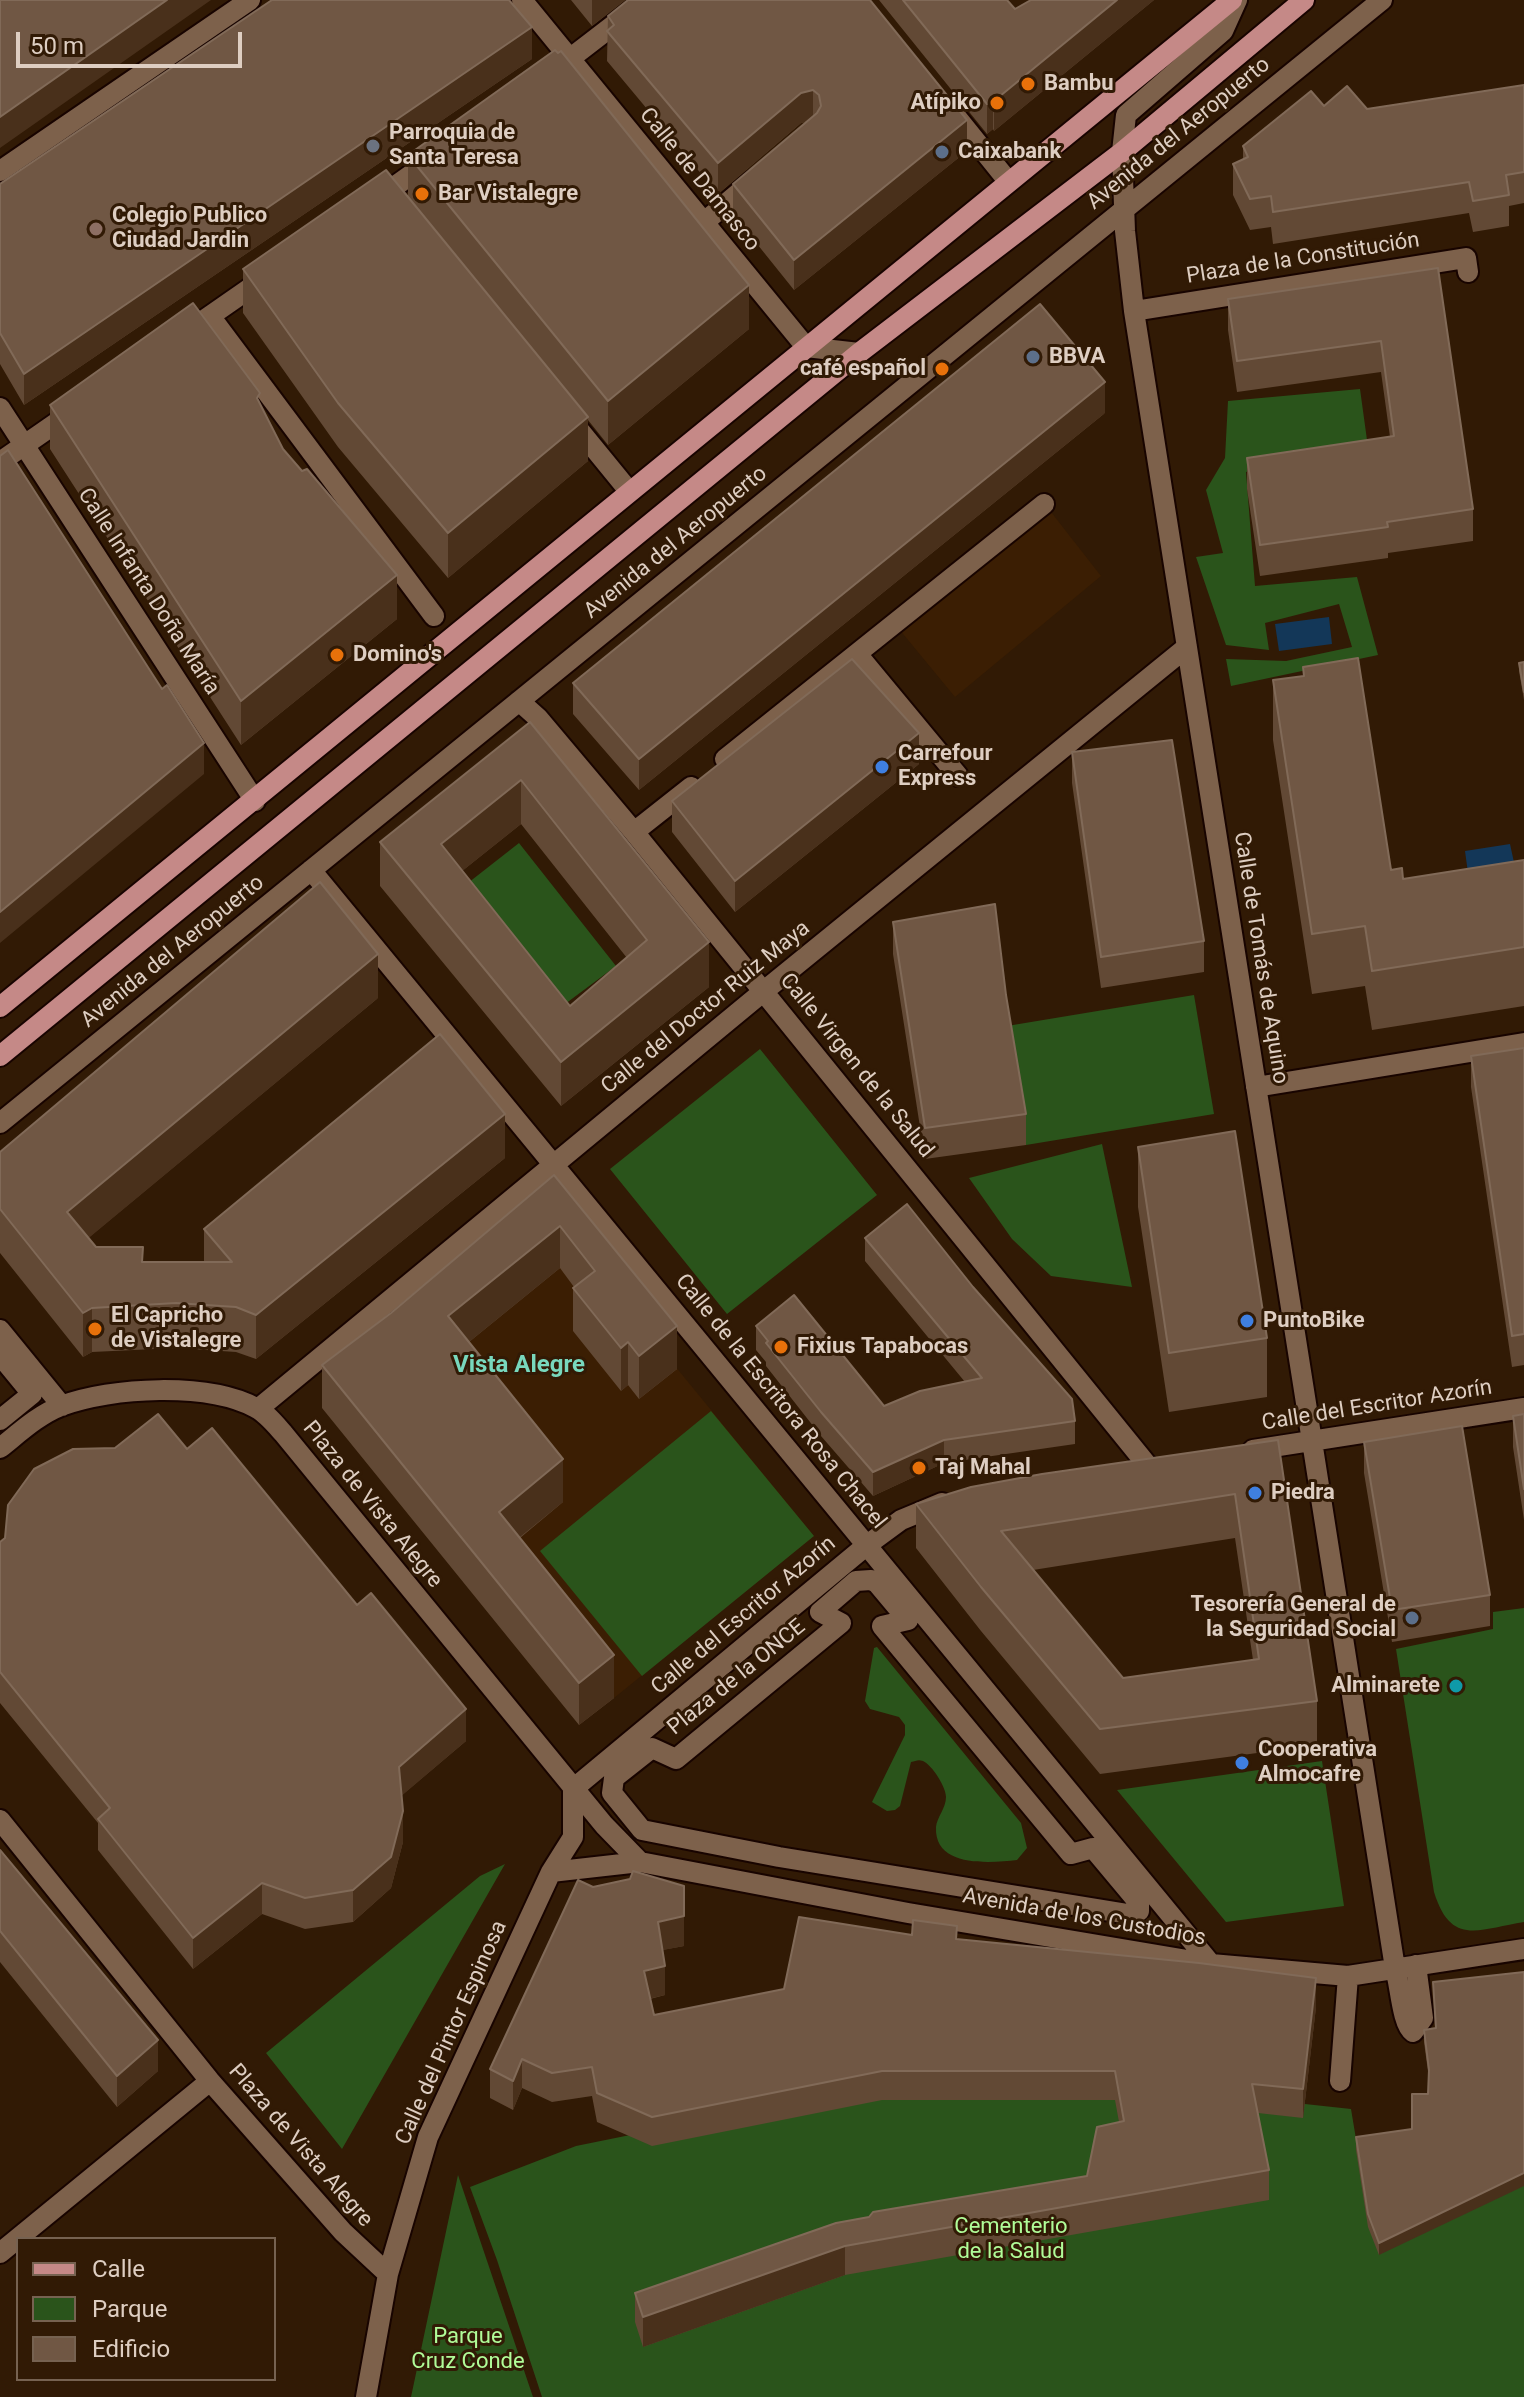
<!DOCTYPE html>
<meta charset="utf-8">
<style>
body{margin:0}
#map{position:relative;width:1524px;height:2397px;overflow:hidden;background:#311a05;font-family:Roboto,sans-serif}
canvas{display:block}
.legend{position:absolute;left:16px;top:2237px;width:260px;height:144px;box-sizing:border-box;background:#311a05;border:2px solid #766251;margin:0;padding:10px 14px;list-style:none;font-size:24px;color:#decec2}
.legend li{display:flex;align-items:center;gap:16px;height:40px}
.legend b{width:40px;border:2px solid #766251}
.scale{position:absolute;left:16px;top:32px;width:226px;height:36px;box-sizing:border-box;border:4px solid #decec2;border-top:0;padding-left:10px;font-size:24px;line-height:28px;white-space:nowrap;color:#decec2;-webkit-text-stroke:6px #311a05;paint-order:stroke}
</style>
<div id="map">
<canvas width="1524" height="2397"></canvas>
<ul class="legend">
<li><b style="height:10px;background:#c58987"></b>Calle</li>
<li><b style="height:22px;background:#2a541b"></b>Parque</li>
<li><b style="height:22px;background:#705744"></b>Edificio</li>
</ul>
<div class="scale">50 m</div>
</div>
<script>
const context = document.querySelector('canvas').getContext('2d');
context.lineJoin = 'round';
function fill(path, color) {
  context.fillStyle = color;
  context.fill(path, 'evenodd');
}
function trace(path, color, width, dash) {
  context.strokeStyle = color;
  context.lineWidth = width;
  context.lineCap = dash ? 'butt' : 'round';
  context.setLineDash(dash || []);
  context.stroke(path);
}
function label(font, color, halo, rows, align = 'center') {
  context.font = font + ' Roboto,sans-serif';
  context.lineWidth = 6;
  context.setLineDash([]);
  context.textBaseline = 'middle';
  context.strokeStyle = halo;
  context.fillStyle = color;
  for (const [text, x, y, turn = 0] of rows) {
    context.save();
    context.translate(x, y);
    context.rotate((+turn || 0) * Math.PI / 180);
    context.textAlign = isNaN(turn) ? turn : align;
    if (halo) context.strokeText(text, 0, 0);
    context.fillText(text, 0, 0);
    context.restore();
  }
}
const built = new Path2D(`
 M1051,512L1101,576L955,697L899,629Z
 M554,1218L814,1536L614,1698L359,1380Z`);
const green = new Path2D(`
 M1360,389L1367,440L1246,472L1255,586L1357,577L1378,655L1231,686L1226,659L1286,661L1352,647L1339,604L1265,623L1269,650L1226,645L1196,557L1223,553L1206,490L1225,458L1228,401Z
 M519,843L616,966L557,1010L459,890Z
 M1194,995L1214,1114L1026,1145L1007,1026Z
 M760,1049L877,1195L727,1314L610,1169Z
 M1102,1144L1132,1287L1051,1276L1012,1239L969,1178Z
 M711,1411L814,1536L642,1676L540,1551Z
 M1524,1608V1922C1479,1929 1451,1947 1434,1892L1396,1649L1493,1629V1612Z
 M877,1647L1021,1823L1027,1848L1017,1860C990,1863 934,1868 936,1827C937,1817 946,1808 946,1797C946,1787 932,1765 923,1761C918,1759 916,1761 911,1762L900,1806L895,1810L887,1811L872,1802L905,1735V1725L899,1717L870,1709L865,1701L874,1648Z
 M1322,1761L1344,1906L1226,1922L1117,1790Z
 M505,1864L342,2149L266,2053L480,1876Z
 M891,2082L1121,2084L1351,2109L1358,2151L1524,2150V2397H542L497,2260L470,2187L576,2146Z
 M458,2175L533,2397H411Z`);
const water = new Path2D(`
 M1329,617L1332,644L1279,651L1275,624Z
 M1510,844L1515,867L1468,873L1465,851Z`);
const minor = new Path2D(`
 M522,0L806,347L859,353
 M1237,0L1223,31L1126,115L1122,152L1125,231L1134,311L1395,1968C1400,1984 1402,2025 1413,2032L1423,2018L1416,1965
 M546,77L646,0
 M950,109L1008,181
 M0,171L250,0
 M377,199L429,162
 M702,224L754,180
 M1134,311L1466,258L1468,272
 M210,316L434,616
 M184,334L266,277
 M0,408L255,801
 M571,420L629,491
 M0,462L72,412
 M857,654L958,776
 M519,701L538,718L634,832L1148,1466
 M725,759L1044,504
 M634,832L691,787
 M311,870L1211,1964
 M1256,1087L1524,1043
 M0,1123L1382,0
 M0,1330L62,1406
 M0,1355L32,1394L0,1420
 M258,1409L764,991L1187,647
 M0,1448C19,1433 38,1415 61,1406C112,1387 208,1382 256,1408C266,1413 275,1424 283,1433L604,1825L640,1862
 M1253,1450L1524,1408
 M871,1580L877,1583L908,1620L882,1626L1071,1854L1093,1848L1139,1903V1911L1134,1915L779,1857L642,1830L612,1793L614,1778L652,1748L676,1759L841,1623L820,1612L856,1581Z
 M573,1789L867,1545L901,1520L942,1503
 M0,1820L210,2081L343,2232L388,2274
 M551,1872L640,1862L908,1913L1211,1964L1348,1976L1524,1949
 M1340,2081L1348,1976
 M0,2253L210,2081
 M366,2397L388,2274L428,2137L551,1872L573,1837V1789`);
const major = new Path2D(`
 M0,1007C413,674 819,333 1232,0
 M0,1056L859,353L1122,152L1304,0`);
const wall = new Path2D(`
 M571,0H625L592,26Z
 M628,0L967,151L794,290L733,214V184L806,122L801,123L718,194L607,61L608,16Z
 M879,0H1007L1015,9L1031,0H1154L994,131L993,129L987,134Z
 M532,59L24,405L0,364V184Z
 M1524,85V203L1509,206V226L1473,232L1469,213L1273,244L1271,227L1250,230L1233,195V164L1243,159V146L1324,106L1367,109Z
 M408,155L749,329L608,445L588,420V461L448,578L338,447L243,313V269L408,196Z
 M1438,268L1473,509V541L1388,553V558L1260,576L1247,489V458L1390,437L1381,372L1237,392L1228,330V299Z
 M260,403L283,449L397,619L241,745L50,449V405Z
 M1105,413L639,790L573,714V683Z
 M1524,662V700L1519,671V663Z
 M1303,667L1391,870L1403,879L1524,860V1006L1372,1030L1365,986L1312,994L1273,740V680L1303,676Z
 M530,722L709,987L561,1106L380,886V842ZM521,824L627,958L570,1006L462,871Z
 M1072,752L1204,941V972L1101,988L1072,783Z
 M919,764L735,912L672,832V801Z
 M893,922L1006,995L1026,1114V1145L925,1159L893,954Z
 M378,998L88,1238L96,1247L143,1262H204V1229L505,1158L256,1359L236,1352L176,1348L92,1352L83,1357L0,1253V1152Z
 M1524,1048V1365L1512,1367L1471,1087V1056Z
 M1138,1147L1267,1338V1397L1169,1412L1138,1207Z
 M554,1175L677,1369L639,1399L628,1385L621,1391L573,1331V1288L574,1287L560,1268L469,1342L563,1502L520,1538L614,1698L579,1725L322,1408V1365L391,1313Z
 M865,1238L1075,1421V1444L944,1463L873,1496L821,1436L766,1366V1362L756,1350V1326L884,1406L965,1382L865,1261Z
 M1524,1414V1520L1513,1447V1416Z
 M1278,1440L1317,1701V1745L1100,1774L981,1631L916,1548V1504ZM1235,1538L1253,1660L1123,1678L1033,1570Z
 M1364,1442L1490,1595V1626L1392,1642L1364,1473Z
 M187,1449L466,1741L402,1795L403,1842L391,1888L353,1922L305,1929L262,1914L193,1969L98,1850V1823L0,1703V1542Z
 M0,1850L158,2071L117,2107L0,1962Z
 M578,1880L684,1946L662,1950L665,1995L650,1999L654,2015L784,1989L912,1935L957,1939L1316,2007L1303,2118L1258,2113L1269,2170V2200L845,2275L643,2347L635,2322V2293L1087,2176L1119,2122L1115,2100H882L652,2146L597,2122L592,2096L552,2102L522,2088L513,2110L490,2098V2069Z
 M1524,1972L1379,2255L1368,2227L1356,2150V2137L1412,2129L1428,2094L1429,2079L1424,2042V2030L1435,2028L1433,1982Z`);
const shadedWall = new Path2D(`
 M167,0H211L0,148V117Z
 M592,0H625L592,26Z
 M1117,0H1154L994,131V101Z
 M532,27V59L24,405V374Z
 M813,90V121L801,123L718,194V163L801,93Z
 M993,99V129L987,134V104Z
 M967,120V151L794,290V260Z
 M749,285V329L608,445V401Z
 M1105,382V413L639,790V759Z
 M588,417V461L448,578V533Z
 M397,575V619L241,745V701Z
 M919,733V764L735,912V881Z
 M204,743V774L0,943V912Z
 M521,780V824L441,888V844Z
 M709,942V987L561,1106V1062Z
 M378,954V998L67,1256V1212Z
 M505,1114V1158L256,1359V1315Z
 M560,1226V1268L448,1359V1316Z
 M92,1308V1352L83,1357V1313Z
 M677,1326V1369L639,1399V1356Z
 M628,1342V1385L621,1391V1348Z
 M944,1440V1463L873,1496V1472Z
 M563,1459V1502L499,1554V1512Z
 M614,1655V1698L579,1725V1683Z
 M466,1709V1741L399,1798V1767Z
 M403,1811V1842L391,1888L353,1922V1890Z
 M262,1883V1914L193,1969V1938Z
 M684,1916V1946L658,1951V1922Z
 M665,1966V1995L644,2000V1971Z
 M1316,1978V2007L1303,2118V2089Z
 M158,2040V2071L117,2107V2076Z
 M522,2059V2088L513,2110V2081Z
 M1524,2173V2186L1379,2255V2243Z
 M845,2246V2275L643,2347V2317Z`);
const building = new Path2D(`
 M0,0H167L0,117Z
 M272,0H509L532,27L24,374L0,333V184Z
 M628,0H870L967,120L794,260L733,184L817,113L821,106L819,95L813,90L801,93L718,163L607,31L614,25L608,16Z
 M903,0H1007L1015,9L1031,0H1117L994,101L993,99L987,104Z
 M555,50L558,53L561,51L749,285L608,401L408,155Z
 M1524,85V172L1506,175L1509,195L1473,201L1469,182L1273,212L1271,196L1250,199L1233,164L1248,157L1243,146L1311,91L1324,106L1347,86L1367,109Z
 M386,170L588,417L448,533L338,403L243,269Z
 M1438,268L1473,509L1387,522L1388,527L1260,545L1247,458L1394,436L1381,341L1237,361L1228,299Z
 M193,303L260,393L257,398L283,449L302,471L307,469L397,575L241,701L50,405Z
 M1040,304L1105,382L639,759L573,683Z
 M8,450L162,689L167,685L204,743L0,912V456Z
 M1358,658L1391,870L1402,868L1403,879L1524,860V947L1372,971L1365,926L1312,934L1273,680L1304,676L1303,667Z
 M852,659L919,733L735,881L672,801Z
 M1524,662V692L1519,663Z
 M530,722L709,942L561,1062L380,842ZM521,780L647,940L570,1006L441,844Z
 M1172,740L1204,941L1101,957L1072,752Z
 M320,882L378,954L67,1212L96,1247H143L142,1262H232L204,1229L440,1034L505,1114L256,1315L236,1307L176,1303L92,1308L83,1313L0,1209V1152Z
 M995,904L1006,995L1026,1114L925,1128L893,922Z
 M1524,1048V1334L1512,1336L1471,1056Z
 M1235,1131L1267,1338L1169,1353L1138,1147Z
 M554,1175L677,1326L639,1356L628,1342L621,1348L573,1288L595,1271L560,1226L448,1316L563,1459L499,1512L614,1655L579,1683L322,1365L391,1313Z
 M907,1204L973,1287L1072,1399L1075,1421L944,1440L873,1472L821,1412L766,1343L768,1341L756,1326L794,1295L884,1406L920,1391L982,1378L865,1238Z
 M158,1414L187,1449L212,1428L357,1605L371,1593L466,1709L399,1767L403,1811L391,1857L353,1890L305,1898L262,1883L193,1938L98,1819L110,1808L0,1672V1542L5,1538L8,1505L34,1469L73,1449L115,1448Z
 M1524,1414V1489L1513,1416Z
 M1462,1426L1490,1595L1392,1610L1364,1442Z
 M1278,1440L1317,1701L1100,1729L981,1587L916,1504L971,1487L1042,1474ZM1235,1494L1259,1659L1123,1678L1001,1531Z
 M0,1850L158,2040L117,2076L0,1931Z
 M633,1871L684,1886V1916L658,1922L665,1966L644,1971L654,2015L784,1989L799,1917L912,1935L913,1920L957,1926L956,1939L1199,1963L1316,1978L1303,2089L1252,2084L1269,2170L845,2246L643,2317L635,2293L836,2223L869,2217L873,2212L1087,2176L1097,2127L1124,2121L1115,2071H882L652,2117L597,2093L592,2067L552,2073L522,2059L513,2081L490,2069L578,1880L593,1887L630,1879Z
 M1524,1972V2173L1379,2243L1368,2214L1356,2137L1412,2129V2094H1428L1429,2070L1424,2030L1436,2028L1433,1982Z`);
const markers = [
 [1028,84,8,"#e8710a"],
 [997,103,8,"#e8710a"],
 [373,146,8,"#6b7280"],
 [942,152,8,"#5c6f8a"],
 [422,194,8,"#e8710a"],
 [96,229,8,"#8d6e63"],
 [1033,357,8,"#5c6f8a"],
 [942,369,8,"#e8710a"],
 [337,655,8,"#e8710a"],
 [882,767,8,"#3f7fe0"],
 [1247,1321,8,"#3f7fe0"],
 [95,1329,8,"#e8710a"],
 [781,1347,8,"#e8710a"],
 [919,1468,8,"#e8710a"],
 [1255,1493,8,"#3f7fe0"],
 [1412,1618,8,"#5c6f8a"],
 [1456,1686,8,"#0f9aa8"],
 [1242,1763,8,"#3f7fe0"]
];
const poiNames = [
 ["Bambu",1044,84],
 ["Atípiko",981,103,"right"],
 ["Parroquia de",389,133],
 ["Santa Teresa",389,158],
 ["Caixabank",958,152],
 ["Bar Vistalegre",438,194],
 ["Colegio Publico",112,216],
 ["Ciudad Jardin",112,241],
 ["BBVA",1049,357],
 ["café español",926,369,"right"],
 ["Domino's",353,655],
 ["Carrefour",898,754],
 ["Express",898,779],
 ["El Capricho",111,1316],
 ["de Vistalegre",111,1341],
 ["PuntoBike",1263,1321],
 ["Fixius Tapabocas",797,1347],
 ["Taj Mahal",935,1468],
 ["Piedra",1271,1493],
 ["Tesorería General de",1396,1605,"right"],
 ["la Seguridad Social",1396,1630,"right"],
 ["Alminarete",1440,1686,"right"],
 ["Cooperativa",1258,1750],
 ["Almocafre",1258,1775]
];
const streetNames = [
 ["Avenida del Aeropuerto",1179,134,-39],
 ["Calle de Damasco",699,180,51],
 ["Plaza de la Constitución",1303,259,-9],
 ["Avenida del Aeropuerto",676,543,-39],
 ["Calle Infanta Doña María",148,592,57],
 ["Avenida del Aeropuerto",173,952,-39],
 ["Calle de Tomás de Aquino",1260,958,81],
 ["Calle del Doctor Ruiz Maya",706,1008,-39],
 ["Calle Virgen de la Salud",856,1066,51],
 ["Calle de la Escritora Rosa Chacel",780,1402,51],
 ["Calle del Escritor Azorín",1377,1406,-9],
 ["Plaza de Vista Alegre",372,1505,51],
 ["Calle del Escritor Azorín",744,1616,-40],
 ["Plaza de la ONCE",737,1678,-39],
 ["Avenida de los Custodios",1084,1918,10],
 ["Calle del Pintor Espinosa",452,2033,-66],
 ["Plaza de Vista Alegre",300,2146,49]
];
const parkNames = [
 ["Cementerio",1011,2227],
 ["de la Salud",1011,2252],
 ["Parque",468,2337],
 ["Cruz Conde",468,2362]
];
const neighbourhoodNames = [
 ["Vista Alegre",519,1366]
];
fill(built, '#3b1e03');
fill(green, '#2a541b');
fill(water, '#133758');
trace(minor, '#180400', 24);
trace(major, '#180400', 24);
trace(minor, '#7d614b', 20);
trace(major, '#c58987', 20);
fill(wall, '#624935');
fill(shadedWall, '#49301b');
fill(building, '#705744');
trace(building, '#816a58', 2);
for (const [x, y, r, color] of markers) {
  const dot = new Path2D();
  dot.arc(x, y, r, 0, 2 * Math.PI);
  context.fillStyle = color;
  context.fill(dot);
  trace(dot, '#311a05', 3);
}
label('bold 22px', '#decec2', '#311a05', poiNames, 'left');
label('22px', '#decec2', '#311a05', streetNames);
label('22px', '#b0fc98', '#311a05', parkNames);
label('bold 24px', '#78d8bd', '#311a05', neighbourhoodNames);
</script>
